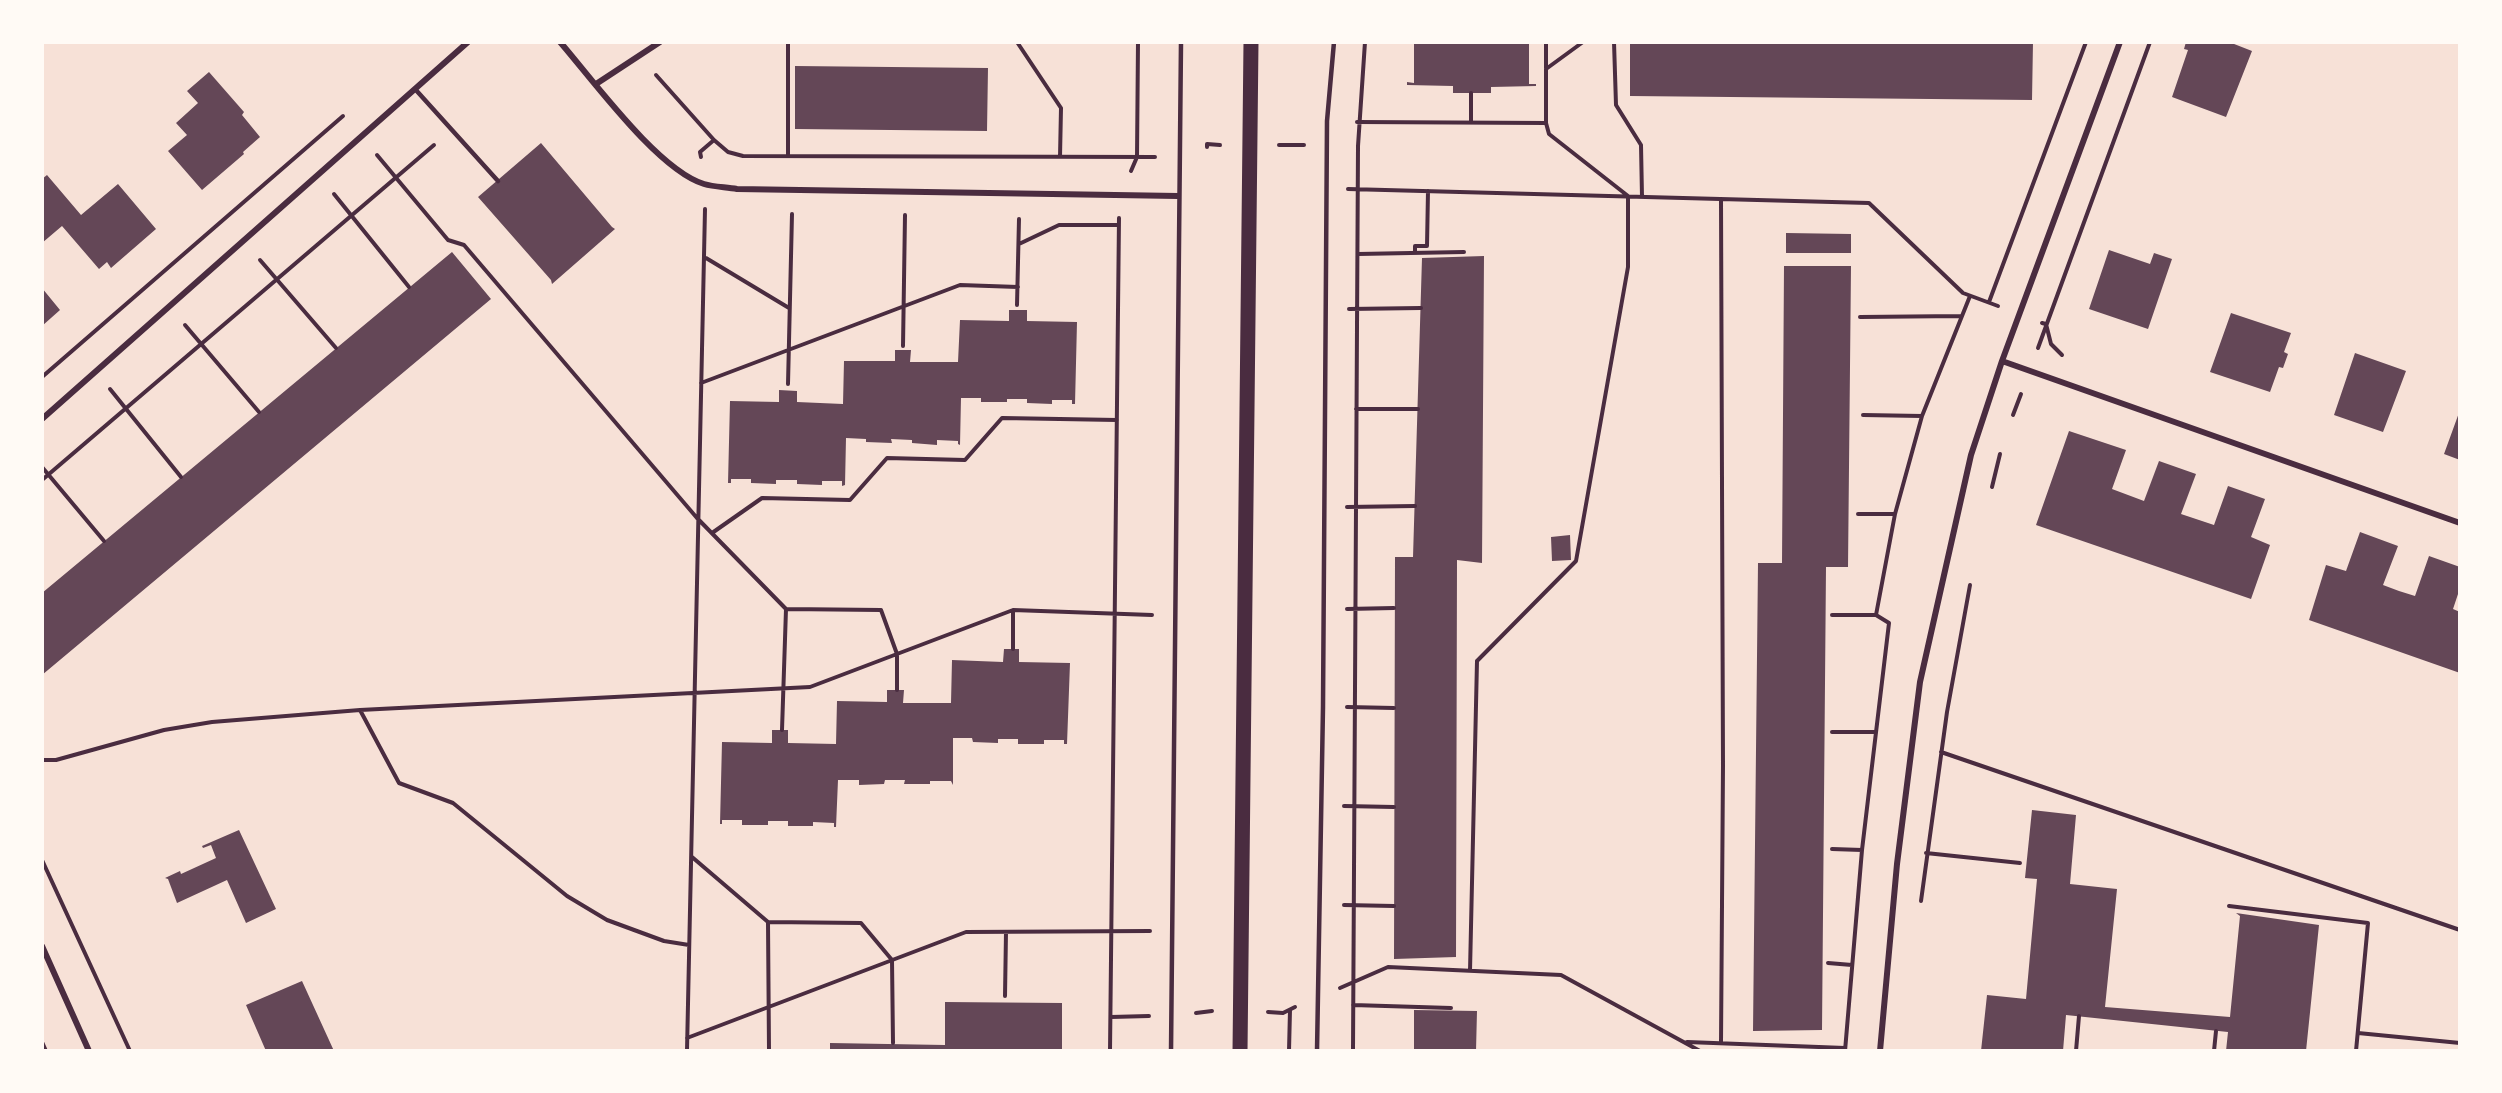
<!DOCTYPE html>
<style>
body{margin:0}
#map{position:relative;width:2502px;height:1093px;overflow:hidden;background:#f7e1d7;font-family:Mulish,sans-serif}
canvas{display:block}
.frame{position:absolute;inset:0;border:44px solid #fffaf5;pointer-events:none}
</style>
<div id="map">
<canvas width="2502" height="1093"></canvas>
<div class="frame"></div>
</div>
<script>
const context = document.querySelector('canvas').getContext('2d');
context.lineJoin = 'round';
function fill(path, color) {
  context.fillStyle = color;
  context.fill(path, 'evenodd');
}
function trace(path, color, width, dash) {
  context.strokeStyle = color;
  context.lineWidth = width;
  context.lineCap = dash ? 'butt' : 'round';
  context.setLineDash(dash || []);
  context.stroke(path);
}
const building = new Path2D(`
 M1414,42H1529V84H1536V86L1491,87V93H1453V86L1407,85V82L1414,83Z
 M1630,42H2033L2032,100L1630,96Z
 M2186,42H2229L2252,51L2226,117L2172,97L2188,50L2184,49Z
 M795,66L988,68L987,131L795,129Z
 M209,72L244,112L242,115L260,137L243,152L244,154L202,190L168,151L187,135L176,123L198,103L187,91Z
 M541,143L612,227L615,229L552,284L551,280L478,197Z
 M47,175L81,215L118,184L156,229L111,268L107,262L99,269L62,226L42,243V179Z
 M1786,233L1851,234V253H1786Z
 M2109,250L2150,264L2154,253L2172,259L2148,329L2089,309Z
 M452,252L491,299L42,675V593Z
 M1484,256L1482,563L1457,560L1456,957L1394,959L1395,557H1413L1422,258Z
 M1784,266H1851L1848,567H1826L1822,1030L1753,1031L1758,563H1782Z
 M42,288L60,310L42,326Z
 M1009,310H1027V321L1077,322L1075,404H1072V400H1052V404L1027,403V399H1007V402H981V398H961L960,445L958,444V441L937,440V445L912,443V440L891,439L892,443L866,442V439L846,438L845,485L842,486V481H822V485L797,484V480H776V484L751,483V479H731V483H728L730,401L779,402V390L797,391V402L843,404L844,361H895V350H911L910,362H958L960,320L1009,321Z
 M2231,313L2291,333L2284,352L2288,354L2283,368L2279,367L2270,392L2210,372Z
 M2355,353L2406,371L2383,432L2334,415Z
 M2460,410V460L2444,454Z
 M2069,431L2126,450L2112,489L2144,501L2159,461L2196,474L2181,514L2214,525L2228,486L2265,499L2251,537L2270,545L2251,599L2036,525Z
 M2360,532L2398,546L2383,585L2399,591L2415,596L2429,556L2460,567V588L2453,609L2460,612V673L2309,620L2326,565L2346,571Z
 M1570,535L1571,560L1552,561L1551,537Z
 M1004,649H1019V662L1070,663L1067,744H1064V740H1044V744H1018V739H998V743L973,742L972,738H953V785L951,781H930V784H904L905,780H885L884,784L859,785V780H838L836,827H834V823L813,822V826H788V821H768V825H742V820H722V824H720L722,742L772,743V730H788V743L836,744L837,701L887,702V690H904L903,703H951L952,660L1003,662Z
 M2032,810L2076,815L2070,884L2117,889L2105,1007L2230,1017L2240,916L2236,913L2319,925L2306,1051H2226L2228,1032L2066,1015L2063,1051H1981L1987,995L2026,999L2037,879L2025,878Z
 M239,830L276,909L246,923L227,880L177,903L168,879L165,878L180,871L181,874L216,858L211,845L203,848L202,846Z
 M302,981L334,1051H266L246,1005Z
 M945,1002L1062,1003V1051H830V1043L945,1045Z
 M1414,1010L1477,1011L1476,1051H1414Z`);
const path = new Path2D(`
 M788,42V156
 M1017,42L1061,108L1060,157
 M1614,42L1616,105L1641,145L1642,197
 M1546,68V42
 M656,75L714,140L700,152L701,157
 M1471,93V122
 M1357,122L1546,123V69L1583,42
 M714,140L728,152L743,156L1155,157
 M1279,145H1304
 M1207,147V144L1220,145
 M377,155L448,240L464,245L697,518L786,609L881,610L897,654V690
 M1131,171L1137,157L1138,42
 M1348,189L1869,203L1963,293L1998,306
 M334,194L409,287
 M1721,199L1723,765L1721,1043
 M1019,244L1059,225H1119
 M1415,252V246H1427L1428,191
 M1358,254L1464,252
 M706,258L789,308
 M260,260L336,348
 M1989,302L2086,42
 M1017,305L1019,219
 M1349,309L1421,308
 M1860,317L1961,316
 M2042,323L2046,324L2051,344L2062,355
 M185,325L259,412
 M903,346L905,215
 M2038,348L2150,42
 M42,377L343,116
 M701,383L960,285L1018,287
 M788,384L792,214
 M110,389L181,477
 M1356,409H1418
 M1863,415L1922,416
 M2013,415L2021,394
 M42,467L104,541
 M42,480L434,145
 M1992,487L2000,454
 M1347,507L1415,506
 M1858,514H1895
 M712,533L762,498L850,500L887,458L965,460L1002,418L1117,420
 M1347,609L1394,608
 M1832,615H1876
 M1013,649V610
 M1347,707L1394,708
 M360,710L399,783L453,803L567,896L607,920L664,941L689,945
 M782,730L786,609
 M1832,732H1876
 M1941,752L2460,930
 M42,760H56L164,730L212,722L360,710L810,687L1013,610L1152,615
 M1344,806L1394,807
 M1832,849L1862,850
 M1926,853L2020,863
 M692,857L768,922L861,923L892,960L893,1043
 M42,860L130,1051
 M1921,901L1947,712L1970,585
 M1344,905L1394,906
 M2229,906L2368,923L2356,1051
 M768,922L769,1051
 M1828,963L1852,965
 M1470,971L1477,661L1576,561L1628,267V196L1549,134L1546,123
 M1340,988L1388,967L1561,975L1700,1051
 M1005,996L1006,932
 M1353,1005L1451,1008
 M1268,1012L1283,1013L1295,1007
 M1196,1013L1212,1011
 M1111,1017L1149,1016
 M2358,1033L2460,1043
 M687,1038L966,932L1150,931
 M42,1042L46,1051
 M1687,1042L1845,1048
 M687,1051L705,209
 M1110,1051L1119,218
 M1289,1051L1290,1010
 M1353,1051L1358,146L1365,42
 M1845,1051L1862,850L1889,623L1876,615L1895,514L1922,416L1970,296
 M2076,1051L2079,1016
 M2214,1051L2216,1031`);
const service = new Path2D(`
 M415,89L498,181
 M1171,1051L1181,42
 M1317,1051L1323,707L1327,121L1334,42`);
const minor = new Path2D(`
 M560,42C593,80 658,170 704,184C714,187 726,187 737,189L1178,196
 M596,84L660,42
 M2002,361L2460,523
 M42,419L468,42
 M42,946L89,1051
 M1880,1051L1897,864L1920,682L1971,455L2002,361L2120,42`);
const primary = new Path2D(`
 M1240,1051L1251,42`);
fill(building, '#644757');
trace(path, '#4a2c40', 4);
trace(service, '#4a2c40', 4.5);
trace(minor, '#4a2c40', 6);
trace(primary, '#4a2c40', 15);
</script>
